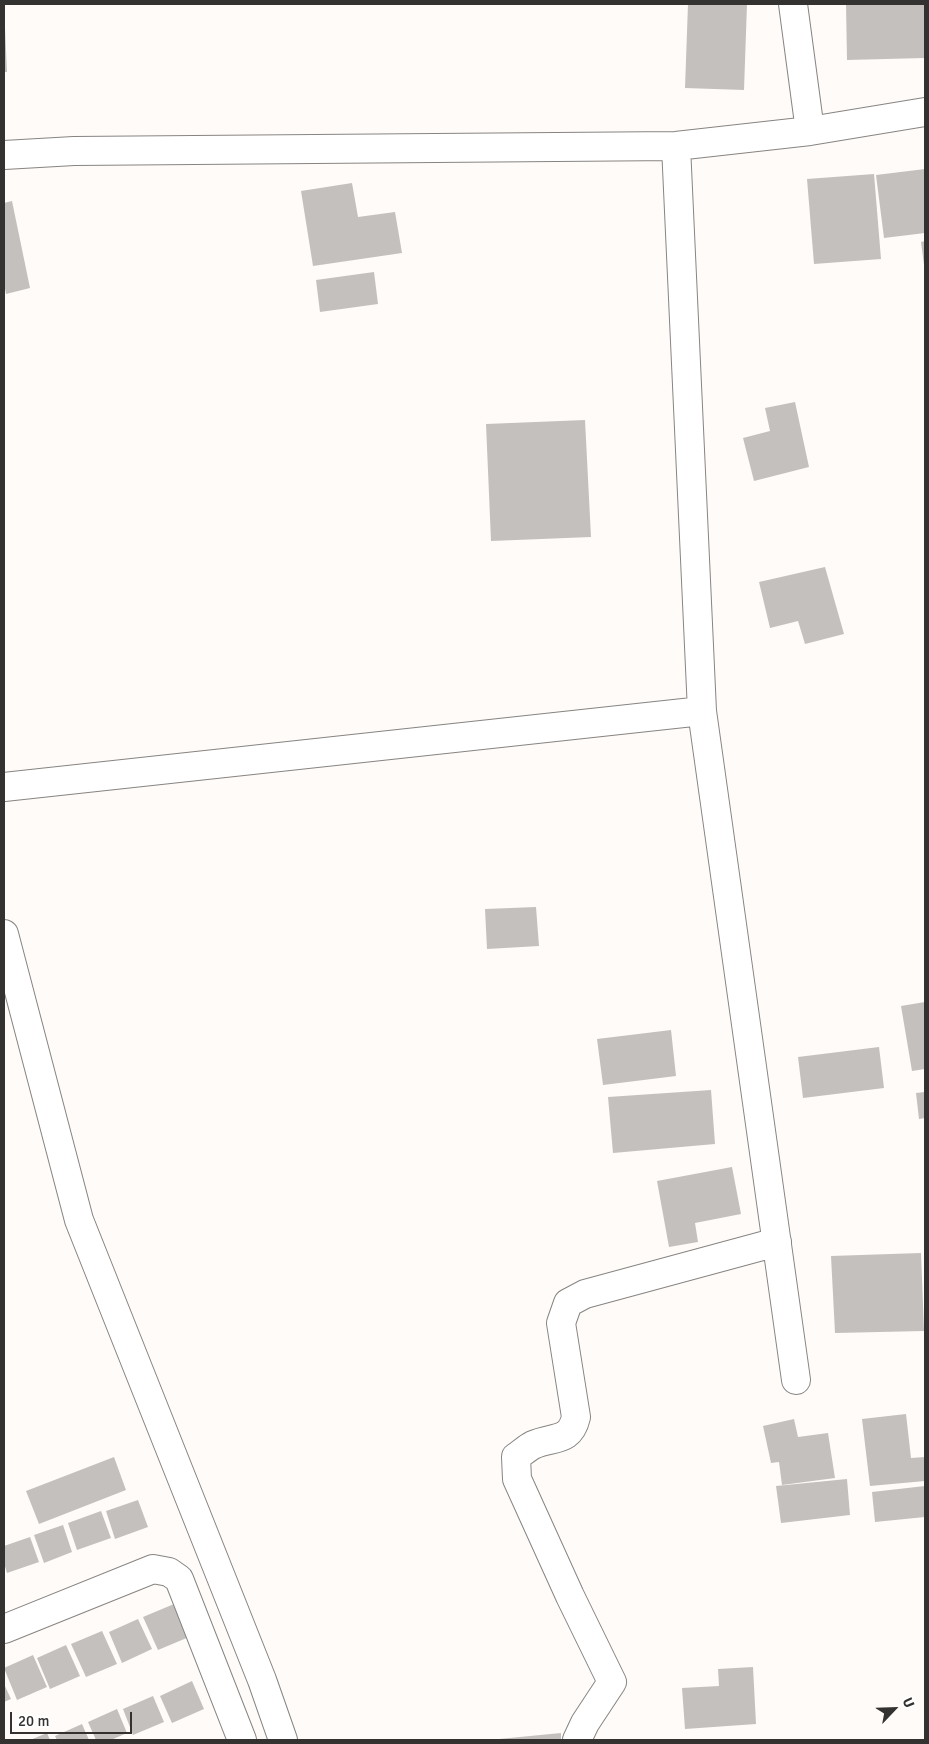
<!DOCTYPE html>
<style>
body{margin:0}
#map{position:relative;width:929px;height:1744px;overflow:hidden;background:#fefbf8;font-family:Signika,sans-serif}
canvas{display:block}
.frame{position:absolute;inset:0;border:5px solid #333231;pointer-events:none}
.north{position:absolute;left:869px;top:1684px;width:50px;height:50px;-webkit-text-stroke:4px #fff;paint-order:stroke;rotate:66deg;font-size:14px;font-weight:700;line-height:20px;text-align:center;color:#333231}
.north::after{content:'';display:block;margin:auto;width:18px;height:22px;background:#333231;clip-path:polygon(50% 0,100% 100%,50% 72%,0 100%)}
.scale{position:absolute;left:10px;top:1712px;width:122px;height:22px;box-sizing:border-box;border:2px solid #333231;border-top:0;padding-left:6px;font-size:15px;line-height:18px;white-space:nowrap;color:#333231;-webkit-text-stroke:4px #fff;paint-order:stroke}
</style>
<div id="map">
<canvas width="929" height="1744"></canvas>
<div class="frame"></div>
<div class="north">U</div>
<div class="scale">20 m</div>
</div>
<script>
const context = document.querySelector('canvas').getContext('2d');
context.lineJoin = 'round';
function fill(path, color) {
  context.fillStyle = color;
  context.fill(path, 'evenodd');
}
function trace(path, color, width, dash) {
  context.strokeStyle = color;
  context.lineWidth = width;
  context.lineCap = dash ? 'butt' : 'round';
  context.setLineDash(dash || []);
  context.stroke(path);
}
const building = new Path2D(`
 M688,4H747L744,90L685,88Z
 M846,4H925V58L847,60Z
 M4,28H5L7,72H4Z
 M925,169V233L884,238L876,175Z
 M874,174L881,259L814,264L807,179Z
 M352,183L358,217L395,212L402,253L313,266L301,191Z
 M12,201L30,288L6,294L4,283V203Z
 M925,241V265H924L921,242Z
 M374,272L378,304L320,312L316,280Z
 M795,402L809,467L754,481L743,438L770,431L765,408Z
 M585,420L591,537L491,541L486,424Z
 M825,567L844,634L805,644L798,621L770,628L759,582Z
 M536,907L539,946L487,949L485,909Z
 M925,1002V1069L912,1071L901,1006Z
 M671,1030L676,1076L603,1085L597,1039Z
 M879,1047L884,1088L803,1098L798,1057Z
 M711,1090L715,1144L613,1153L608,1097Z
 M925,1092V1118L919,1119L916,1093Z
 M732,1167L741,1214L695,1223L698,1242L669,1247L657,1181Z
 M921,1253L924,1331L835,1333L831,1256Z
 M906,1414L911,1458L925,1457V1481L870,1486L862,1419Z
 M794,1419L798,1437L828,1433L835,1478L782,1485L779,1462L771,1463L763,1426Z
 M114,1457L126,1490L39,1524L26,1491Z
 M847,1479L850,1515L781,1523L776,1486Z
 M925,1486V1517L875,1522L872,1492Z
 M138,1500L148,1527L115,1539L106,1511Z
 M101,1511L111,1538L77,1550L68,1523Z
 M63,1525L72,1552L44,1563L34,1535Z
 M30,1537L39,1562L7,1573L4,1563V1546Z
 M174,1604L189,1637L158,1650L143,1617Z
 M138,1619L152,1649L122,1663L109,1632Z
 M102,1631L117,1664L86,1677L71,1644Z
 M66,1645L80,1676L50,1689L37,1658Z
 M33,1655L47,1687L17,1700L4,1668Z
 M753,1667L756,1724L685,1729L682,1688L719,1686L718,1669Z
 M192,1681L204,1709L172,1723L160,1696Z
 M4,1684L11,1699L4,1702Z
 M153,1696L164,1722L133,1735L123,1709Z
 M117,1709L127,1733L111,1740H96L88,1722Z
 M82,1724L89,1740H57L55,1736Z
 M47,1733L50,1740H30Z
 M561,1733V1740H499V1739Z`);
const minor = new Path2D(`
 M793,4L810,131
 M676,146L702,711L796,1380
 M4,155L74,151L676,146L810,131L925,112
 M4,787L702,711
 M4,934L79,1220L262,1680L283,1740
 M4,1629L153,1569L169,1572L179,1579L242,1740
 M577,1740L585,1723L612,1682L570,1596L517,1479L516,1457C522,1453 527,1448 533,1445C553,1436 570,1443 576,1417L561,1323L568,1303L585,1294L777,1242`);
fill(building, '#c4c0be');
trace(minor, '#878482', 30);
trace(minor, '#fff', 28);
</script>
